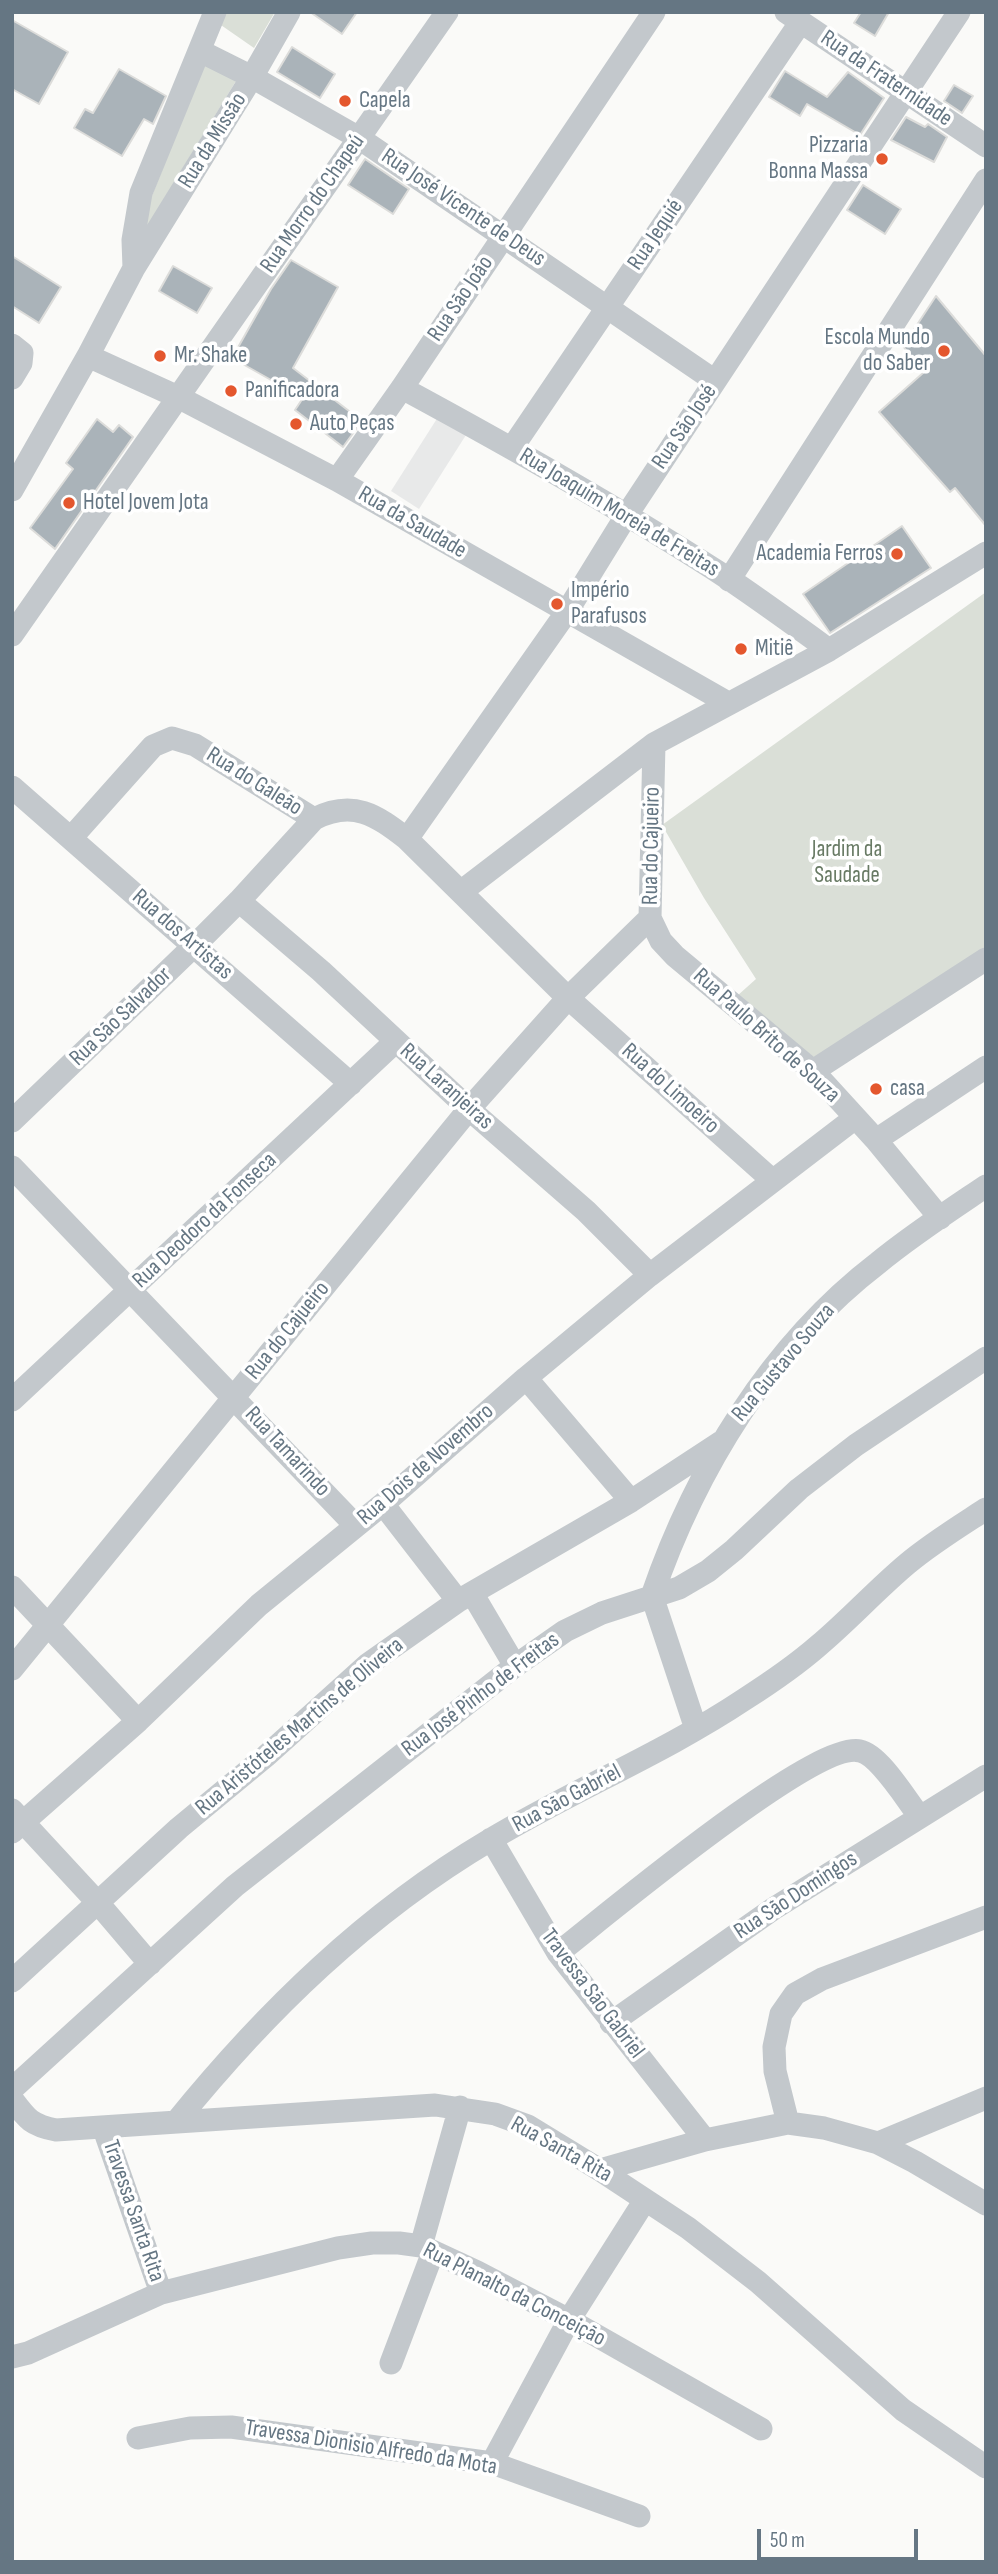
<!DOCTYPE html>
<meta charset="utf-8">
<style>
body{margin:0}
#map{position:relative;width:998px;height:2574px;overflow:hidden;background:#fafaf8;font-family:"Sofia Sans Condensed",sans-serif}
canvas{display:block}
.frame{position:absolute;inset:0;border:14px solid #657683;pointer-events:none}
.scale{position:absolute;left:757px;top:2529px;width:161px;height:32px;box-sizing:border-box;border:4px solid #657683;border-top:0;padding-left:9px;font-size:21px;line-height:24px;white-space:nowrap;color:#657683;-webkit-text-stroke:5px #fff;paint-order:stroke}
</style>
<div id="map">
<canvas width="998" height="2574"></canvas>
<div class="frame"></div>
<div class="scale">50 m</div>
</div>
<script>
const context = document.querySelector('canvas').getContext('2d');
context.lineJoin = 'round';
function fill(path, color) {
  context.fillStyle = color;
  context.fill(path, 'evenodd');
}
function trace(path, color, width, dash) {
  context.strokeStyle = color;
  context.lineWidth = width;
  context.lineCap = dash ? 'butt' : 'round';
  context.setLineDash(dash || []);
  context.stroke(path);
}
function label(font, color, halo, rows, align = 'center') {
  context.font = font + ' "Sofia Sans Condensed",sans-serif';
  context.lineWidth = 7;
  context.setLineDash([]);
  context.textBaseline = 'middle';
  context.strokeStyle = halo;
  context.fillStyle = color;
  for (const [text, x, y, turn = 0] of rows) {
    context.save();
    context.translate(x, y);
    context.rotate((+turn || 0) * Math.PI / 180);
    context.textAlign = isNaN(turn) ? turn : align;
    if (halo) context.strokeText(text, 0, 0);
    context.fillText(text, 0, 0);
    context.restore();
  }
}
const built = new Path2D(`
 M438,417L466,435L419,509L391,491Z`);
const green = new Path2D(`
 M223,12H275L254,48L218,23Z
 M204,64L236,81L148,225L142,221Z
 M986,592V947L816,1059L737,996L756,979L704,898L662,825Z`);
const building = new Path2D(`
 M310,12H357L342,34Z
 M861,12H889L875,36L854,23Z
 M12,20L68,52L39,104L12,89Z
 M292,47L335,74L320,98L277,72Z
 M119,69L166,96L153,124L144,119L122,156L74,128L85,109L93,113Z
 M785,71L827,97L848,72L884,98L860,135L807,104L800,116L769,97Z
 M954,85L973,96L962,113L944,101Z
 M906,117L925,127L928,124L947,137L934,162L891,140Z
 M365,159L409,189L393,214L348,185Z
 M863,185L901,209L885,234L847,210Z
 M12,256L61,287L39,323L12,306Z
 M291,260L338,287L293,368L362,421L343,447L295,410L303,398L232,358L271,289Z
 M173,266L212,288L197,313L159,291Z
 M936,296L986,356V526L955,488L950,492L879,412L923,373L903,346Z
 M97,419L113,432L119,425L133,437L55,549L30,528L73,469L66,463Z
 M902,526L931,568L830,633L803,594Z`);
const minor = new Path2D(`
 M786,12L986,146
 M200,51L252,77L359,138L715,381
 M134,268L133,240L141,193L215,12
 M12,345L22,353L21,363L12,378
 M88,356L178,397L337,480L728,703
 M402,388C513,448 623,510 729,579C763,602 796,626 829,650
 M512,448L800,23
 M337,480L402,388L654,12
 M12,490L88,356L134,268L252,77L289,12
 M729,580L986,180
 M12,635L447,12
 M12,787L351,1084
 M71,838L153,746L172,738L195,745L314,819
 M407,839L568,610L626,516L959,12
 M462,891L654,744L829,650L986,553
 M239,901L321,971L469,1109L586,1211L650,1275
 M650,918L661,941L675,956L813,1071L876,1140L940,1218
 M813,1071L986,959
 M12,1121L195,945L239,901L314,819C353,799 376,815 407,839L568,998L772,1180
 M876,1140L986,1067
 M12,1167L356,1526
 M526,1378L631,1501
 M12,1400L396,1041
 M383,1504L458,1601
 M12,1587L138,1721
 M472,1593L515,1666
 M652,1596C695,1470 771,1345 878,1263C912,1235 949,1211 986,1186
 M652,1596L696,1729
 M12,1669L469,1109L568,998L650,918L654,744
 M12,1810L98,1903L150,1964
 M12,1832L138,1721L259,1605L383,1504L526,1378L650,1275L855,1118
 M491,1839L558,1953L705,2140
 M558,1953C603,1918 814,1740 860,1751C880,1755 907,1801 920,1817
 M12,1981L179,1828L266,1756L367,1665L458,1601L631,1501L721,1442
 M611,2023L773,1909L986,1776
 M12,2089L235,1886L515,1666L565,1631L602,1613L679,1588L708,1571L734,1550L799,1489L856,1445L986,1358
 M12,2099C27,2119 31,2125 56,2130L435,2105L495,2114L528,2126L600,2170L688,2228L758,2282L903,2410L986,2467
 M176,2122C266,2011 367,1913 490,1840C573,1790 664,1753 745,1699C770,1683 795,1666 818,1646C849,1620 876,1590 907,1564C932,1543 960,1526 986,1509
 M788,2123L775,2071L774,2047L781,2014L795,1994L822,1979L986,1917
 M104,2129L161,2293
 M878,2143L986,2098
 M600,2170L705,2140L788,2123L824,2128L878,2143L915,2162L986,2204
 M421,2246L460,2107
 M12,2357L28,2353L161,2293L338,2248L372,2243H399L421,2246L477,2272L569,2320L761,2429
 M391,2363L433,2252
 M138,2438L190,2428L231,2427L492,2463L639,2516
 M492,2463L569,2320L645,2200`);
const markers = [
 [345,101,7,"#e4572e"],
 [882,159,7,"#e4572e"],
 [944,351,7,"#e4572e"],
 [160,356,7,"#e4572e"],
 [231,391,7,"#e4572e"],
 [296,424,7,"#e4572e"],
 [69,503,7,"#e4572e"],
 [897,554,7,"#e4572e"],
 [557,604,7,"#e4572e"],
 [741,649,7,"#e4572e"],
 [876,1089,7,"#e4572e"]
];
const streetNames = [
 ["Rua da Fraternidade",886,79,34],
 ["Rua da Missão",213,141,-58],
 ["Rua Morro do Chapeú",313,204,-55],
 ["Rua José Vicente de Deus",463,208,34],
 ["Rua Jequié",656,235,-56],
 ["Rua São João",461,299,-56],
 ["Rua São José",685,427,-56],
 ["Rua Joaquim Moreia de Freitas",619,513,31],
 ["Rua da Saudade",412,523,30],
 ["Rua do Galeão",254,782,32],
 ["Rua do Cajueiro",652,846,-89],
 ["Rua dos Artistas",182,935,41],
 ["Rua São Salvador",121,1017,-44],
 ["Rua Paulo Brito de Souza",766,1036,42],
 ["Rua Laranjeiras",446,1087,42],
 ["Rua do Limoeiro",670,1089,42],
 ["Rua Deodoro da Fonseca",205,1221,-43],
 ["Rua do Cajueiro",288,1331,-51],
 ["Rua Gustavo Souza",784,1363,-50],
 ["Rua Tamarindo",287,1452,47],
 ["Rua Dois de Novembro",426,1465,-41],
 ["Rua José Pinho de Freitas",481,1695,-37],
 ["Rua Aristóteles Martins de Oliveira",300,1727,-40],
 ["Rua São Gabriel",567,1799,-28],
 ["Rua São Domingos",796,1896,-33],
 ["Travessa São Gabriel",592,1994,53],
 ["Rua Santa Rita",561,2150,29],
 ["Travessa Santa Rita",133,2211,71],
 ["Rua Planalto da Conceição",514,2295,27],
 ["Travessa Dionisio Alfredo da Mota",371,2448,9]
];
const poiNames = [
 ["Capela",359,101],
 ["Pizzaria",868,146,"right"],
 ["Bonna Massa",868,172,"right"],
 ["Escola Mundo",930,338,"right"],
 ["do Saber",930,364,"right"],
 ["Mr. Shake",174,356],
 ["Panificadora",245,391],
 ["Auto Peças",310,424],
 ["Hotel Jovem Jota",83,503],
 ["Academia Ferros",883,554,"right"],
 ["Império",571,591],
 ["Parafusos",571,617],
 ["Mitiê",755,649],
 ["casa",890,1089]
];
const parkNames = [
 ["Jardim da",847,850],
 ["Saudade",847,876]
];
fill(built, '#e8e9e9');
fill(green, '#dadfd7');
fill(building, '#aab3b9');
trace(building, '#dcdcda', 2);
trace(minor, '#c3c8cc', 23);
for (const [x, y, r, color] of markers) {
  const dot = new Path2D();
  dot.arc(x, y, r, 0, 2 * Math.PI);
  context.fillStyle = color;
  context.fill(dot);
  trace(dot, '#fff', 2.5);
}
label('23px', '#657683', '#fff', streetNames);
label('23px', '#657683', '#fff', poiNames, 'left');
label('23px', '#687a64', '#fff', parkNames);
</script>
